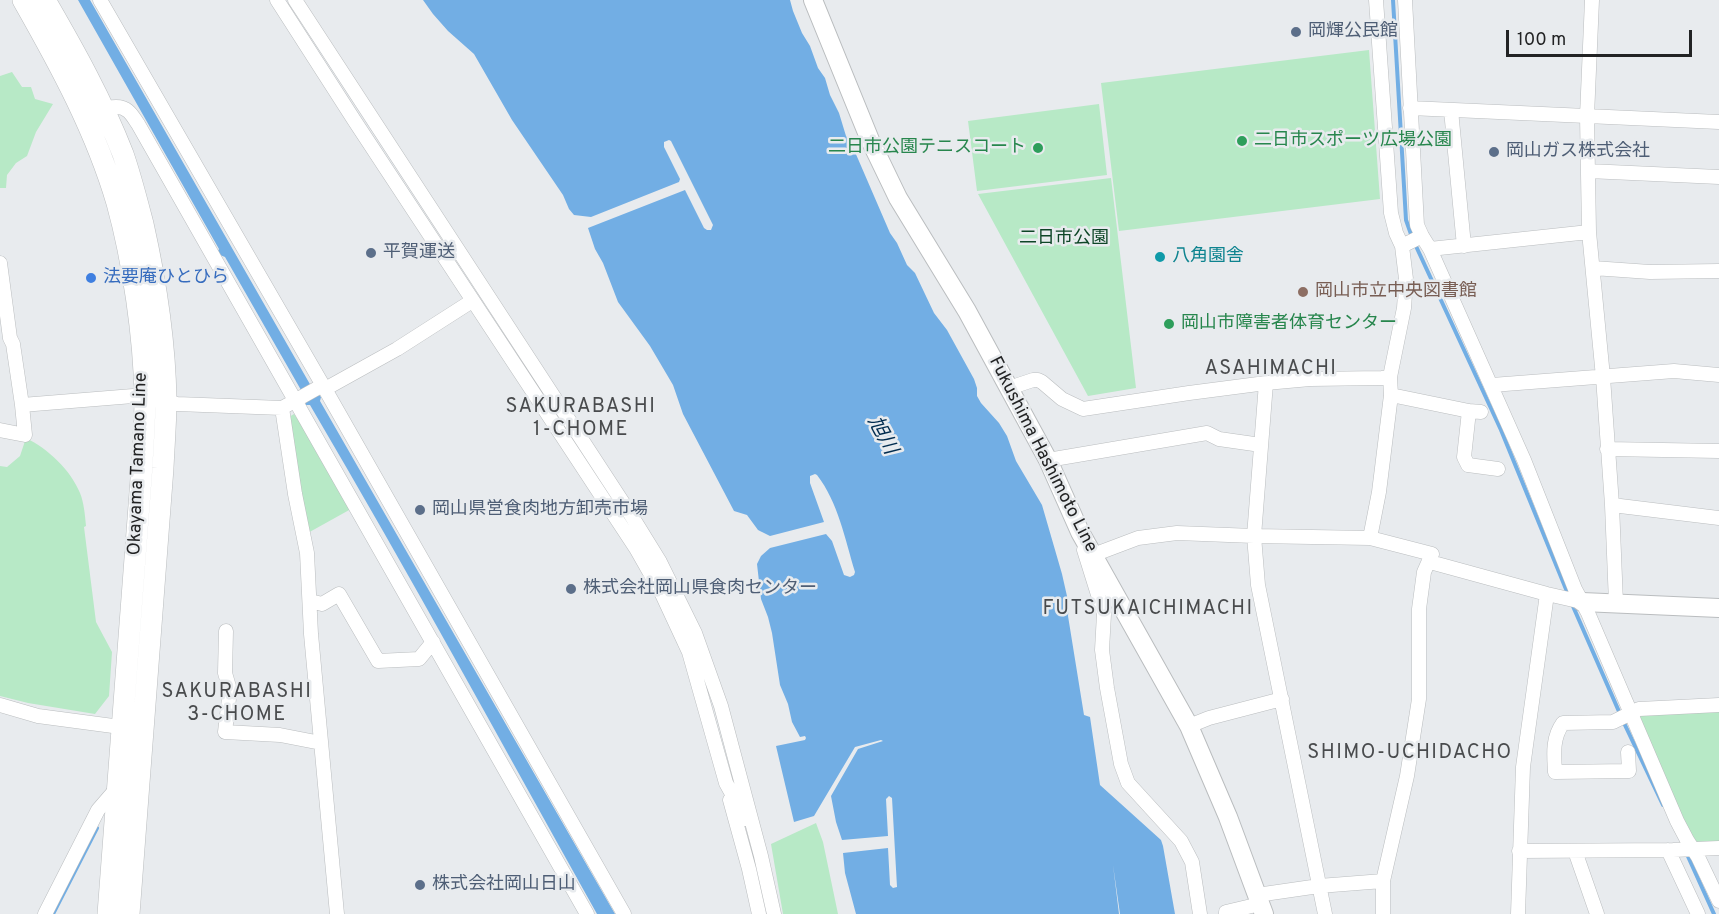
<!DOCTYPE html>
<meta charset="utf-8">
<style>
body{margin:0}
#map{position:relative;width:1719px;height:914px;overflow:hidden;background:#e8ebee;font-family:Overpass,sans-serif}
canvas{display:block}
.scale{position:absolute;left:1506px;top:30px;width:186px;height:27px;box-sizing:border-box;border:3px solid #222324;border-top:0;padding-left:8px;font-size:18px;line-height:21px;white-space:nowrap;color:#222324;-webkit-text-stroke:4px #e8ebee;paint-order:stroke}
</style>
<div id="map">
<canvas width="1719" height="914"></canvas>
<div class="scale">100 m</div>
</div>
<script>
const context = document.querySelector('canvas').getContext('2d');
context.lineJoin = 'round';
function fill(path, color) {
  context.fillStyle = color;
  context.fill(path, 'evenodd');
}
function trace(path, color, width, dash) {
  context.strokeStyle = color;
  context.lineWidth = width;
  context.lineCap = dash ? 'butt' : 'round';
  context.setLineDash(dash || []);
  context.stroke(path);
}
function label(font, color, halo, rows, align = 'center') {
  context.font = font + ' Overpass,"Noto Sans JP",sans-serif';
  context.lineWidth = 5;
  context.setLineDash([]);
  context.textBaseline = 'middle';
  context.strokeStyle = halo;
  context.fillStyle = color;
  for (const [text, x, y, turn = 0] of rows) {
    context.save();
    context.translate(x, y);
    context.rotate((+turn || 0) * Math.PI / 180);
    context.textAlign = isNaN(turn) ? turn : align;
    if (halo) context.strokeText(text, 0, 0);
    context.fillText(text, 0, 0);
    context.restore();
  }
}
const green = new Path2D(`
 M1369,50L1380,199L1119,231L1101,83Z
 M12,72L22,87H31L35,99L53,104L36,132L27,156L16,163L7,175L6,188H0V76Z
 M1099,104L1107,175L977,191L968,121Z
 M1111,178L1136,388L1088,396L978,194Z
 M294,414L305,430L351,509L306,534L289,417Z
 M26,438C48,449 70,469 80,493C84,503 85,515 86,526L84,527L96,622L112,652L109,696L95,714L28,703L0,696V466L7,467L20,456Z
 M1719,710V843H1698L1690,837L1638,718L1641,714Z
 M816,823L823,842L838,914H783L771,844Z`);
const water = new Path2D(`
 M78,0H90L311,386L321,397L320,401L615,914H597C502,744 409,573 310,405H306L301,390L225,257L220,255L218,251L219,249Z
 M423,0H790L793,11L802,33L810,46L818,68L825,78L830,95L839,113L846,136L852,145L890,233L897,243L907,265L915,273L934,313L947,330L974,379L977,388V396L981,403L999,423L1007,436L1016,461L1042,505L1062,574L1069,605L1068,616L1084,715L1090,717L1100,785L1161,840L1163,846L1175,914H1120L1113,865L1119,914H856L845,873L843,853L888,848L890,885L893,888L897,887L892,798L889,796L886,799L888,836L842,840L836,822L831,796L858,749L883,741L881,740L855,747L814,816L794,822L776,746L805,740L806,738L805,736L800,737L792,722L788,704L780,685L772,633L768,617L761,599L757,564L761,556L770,548L826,534L832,541L844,575L850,577L854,575L855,572C845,539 838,502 817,475L815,474L810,476V483L824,522L770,536L758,530L747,515L734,511L683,414L673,385L650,346L618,302L603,263L595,249L588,228L685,190L704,228L707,230H711L713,225L671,141L669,140L664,142V147L680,179L679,182L591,217L574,215L569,209L563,195L512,120L474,54L448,31L433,14Z`);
const stream = new Path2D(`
 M1393,0L1406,220L1412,237
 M1415,244L1501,430L1568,594
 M1572,604L1624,723L1663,805
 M1686,852L1714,914
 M53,914L97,828`);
const street = new Path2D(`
 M100,0L325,389L624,914
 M277,0L354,120L637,550L662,594L689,652L726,783L746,819
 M295,0L631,515L660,562L695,633L721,706L761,856L774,914
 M1376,0L1391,213L1396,233L1402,246
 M1405,0L1417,225L1422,236L1430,249L1524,460L1575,589L1588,613L1677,821L1687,840L1698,857L1719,901
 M1592,0L1587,116L1589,232L1603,377L1612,505L1616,603
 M1410,108L1719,122
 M1451,110L1464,246
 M98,111C106,108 120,104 128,111C132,114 135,120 138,124L587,914
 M1588,171L1719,177
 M1430,249L1589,232
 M0,263L10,338L13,344L22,405L25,435L0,430
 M1593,268L1650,272L1719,271
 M1266,383L1254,536L1258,585L1325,914
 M1492,385L1674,371L1719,375
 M1009,388L1033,380H1038L1042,382L1062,399L1083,409L1189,393L1266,383L1310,379L1382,378L1390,377
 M325,389L397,349L472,301
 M1391,395L1469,411L1481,412
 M22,405L133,396L177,404L282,408L323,385
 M282,408L295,494L307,553L311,634L337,914
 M1469,411L1464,457L1468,465L1498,469
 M1607,449L1719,451
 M1048,460L1207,433L1219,439L1261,445
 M1612,505L1719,518
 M1370,538L1379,492L1391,395L1390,377L1404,308L1406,279L1402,246L1422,236
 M1084,550L1104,614L1102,650L1107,688L1121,764L1128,783L1181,841L1192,862L1200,914
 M1093,555L1138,538L1177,533L1254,536L1370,538L1432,554L1424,572L1419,609V699L1407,776L1383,881V914
 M1430,562L1547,594L1582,602
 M310,601L322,604L339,594L378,661L419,659L433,642
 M226,631L225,673L230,690L225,732L280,735L321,743
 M0,705L38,716L128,728
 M1189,726L1209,718L1282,699
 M1628,752L1629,771L1555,772C1554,755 1552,738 1563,723L1613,722L1639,709L1719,705
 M730,800L749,869L759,914
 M1668,850L1698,914
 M1519,851L1673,850L1719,848
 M1575,851L1597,914
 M1257,895L1319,886L1383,881
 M45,914L98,810L117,788
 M1226,914V912L1260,904
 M1518,914L1523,767L1547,594`);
const secondary = new Path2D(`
 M813,0L870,140L898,198L967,311L1048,460L1080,532L1189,726L1228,817L1264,914
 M1582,602L1719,608`);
const primary = new Path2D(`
 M23,0C60,65 96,131 117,203C133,261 144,337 145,398C145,420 143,443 142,466L108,914
 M45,0C74,50 102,100 123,154C131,177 137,201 143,224C156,282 165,341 166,400C166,423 164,445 163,468L129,914`);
const markers = [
 [1296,32,6,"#5c6f8a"],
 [1242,141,6,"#2e9e5b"],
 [1038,148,6,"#2e9e5b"],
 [1494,152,6,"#5c6f8a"],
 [371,253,6,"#5c6f8a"],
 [1160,257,6,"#0f9aa8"],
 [91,278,6,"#3f7fe0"],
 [1303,292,6,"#8d6e63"],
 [1169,324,6,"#2e9e5b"],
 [420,510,6,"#5c6f8a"],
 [571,589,6,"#5c6f8a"],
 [420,885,6,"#5c6f8a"]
];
const serviceNames = [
 ["岡輝公民館",1308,32],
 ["岡山ガス株式会社",1506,152],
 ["平賀運送",383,253],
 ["岡山県営食肉地方卸売市場",432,510],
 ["株式会社岡山県食肉センター",583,589],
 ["株式会社岡山日山",432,885]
];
const leisureNames = [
 ["二日市スポーツ広場公園",1254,141],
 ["二日市公園テニスコート",1026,148,"right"],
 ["岡山市障害者体育センター",1181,324]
];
const parkNames = [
 ["二日市公園",1064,239]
];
const cultureNames = [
 ["八角園舎",1172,257]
];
const shopNames = [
 ["法要庵ひとひら",103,278]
];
const educationNames = [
 ["岡山市立中央図書館",1315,292]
];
const streetNames = [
 ["Fukushima Hashimoto Line",1042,455,63],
 ["Okayama Tamano Line",139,464,-88]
];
const neighbourhoodNames = [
 ["ASAHIMACHI",1271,370],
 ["SAKURABASHI",581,408],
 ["1-CHOME",581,431],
 ["FUTSUKAICHIMACHI",1148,610],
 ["SAKURABASHI",237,693],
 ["3-CHOME",237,716],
 ["SHIMO-UCHIDACHO",1410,754]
];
const waterNames = [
 ["旭川",881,436,62]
];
fill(green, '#b7e9c6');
fill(water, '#72aee4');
trace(stream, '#72aee4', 4);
trace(street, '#babdbf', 15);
trace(secondary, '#babdbf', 20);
trace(primary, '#babdbf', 22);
trace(street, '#fff', 14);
trace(secondary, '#fff', 18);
trace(primary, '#fff', 21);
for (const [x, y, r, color] of markers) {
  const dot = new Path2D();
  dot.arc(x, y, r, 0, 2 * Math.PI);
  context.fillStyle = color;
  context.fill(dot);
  trace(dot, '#e8ebee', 2);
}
label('18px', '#4e5e75', '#e8ebee', serviceNames, 'left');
label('18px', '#27864d', '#e8ebee', leisureNames, 'left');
label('18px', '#0e4627', '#e8ebee', parkNames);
label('18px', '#0d838f', '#e8ebee', cultureNames, 'left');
label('18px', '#366cbe', '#e8ebee', shopNames, 'left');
label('18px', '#785e54', '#e8ebee', educationNames, 'left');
label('18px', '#222324', '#e8ebee', streetNames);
context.letterSpacing = '1.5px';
label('20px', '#494b4d', '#e8ebee', neighbourhoodNames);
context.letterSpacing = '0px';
label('italic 20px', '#002c4f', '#e8ebee', waterNames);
</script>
